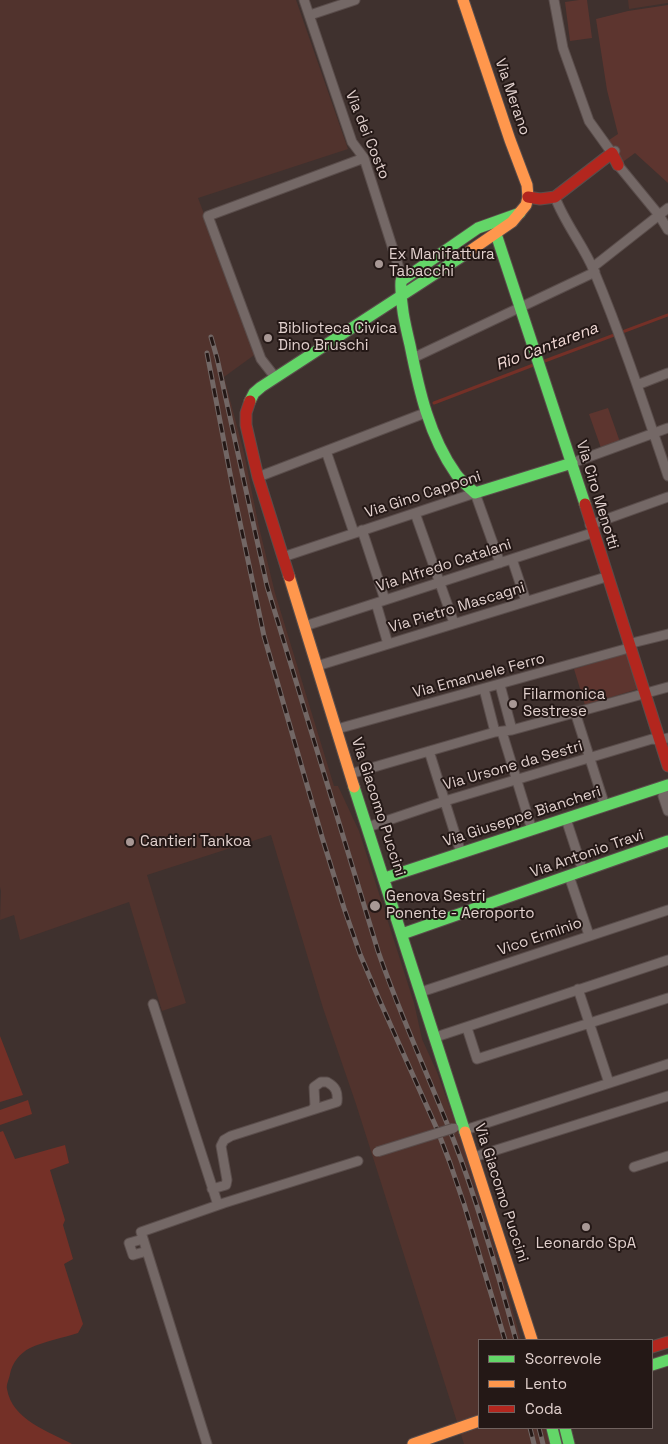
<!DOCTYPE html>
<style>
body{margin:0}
#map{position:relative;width:668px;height:1444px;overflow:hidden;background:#3f312e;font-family:"Space Grotesk",sans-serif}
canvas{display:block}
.legend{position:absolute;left:478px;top:1339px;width:175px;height:90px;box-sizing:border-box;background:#241816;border:1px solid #70625f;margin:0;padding:6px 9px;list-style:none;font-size:15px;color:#e1d0cd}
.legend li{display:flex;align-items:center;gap:10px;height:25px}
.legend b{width:25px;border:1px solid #70625f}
</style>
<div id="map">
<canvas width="668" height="1444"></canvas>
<ul class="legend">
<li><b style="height:6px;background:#63d668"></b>Scorrevole</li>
<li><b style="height:6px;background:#ff974d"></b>Lento</li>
<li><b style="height:6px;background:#b3261e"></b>Coda</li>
</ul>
</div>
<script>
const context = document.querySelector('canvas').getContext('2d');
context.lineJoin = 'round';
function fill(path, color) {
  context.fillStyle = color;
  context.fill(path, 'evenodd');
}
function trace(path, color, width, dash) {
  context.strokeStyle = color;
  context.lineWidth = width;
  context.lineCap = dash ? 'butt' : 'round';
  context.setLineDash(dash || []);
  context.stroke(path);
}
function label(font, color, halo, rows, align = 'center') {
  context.font = font + ' "Space Grotesk",sans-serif';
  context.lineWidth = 4;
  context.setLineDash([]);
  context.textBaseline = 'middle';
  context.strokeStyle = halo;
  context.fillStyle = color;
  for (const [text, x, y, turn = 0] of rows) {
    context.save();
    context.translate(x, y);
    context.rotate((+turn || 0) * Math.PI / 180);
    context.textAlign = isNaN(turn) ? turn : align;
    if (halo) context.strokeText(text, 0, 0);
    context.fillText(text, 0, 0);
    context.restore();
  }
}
const built = new Path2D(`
 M0,0H296L348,149L198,198L257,353L224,377L244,453L259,527L275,593L334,786H338L359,831L414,1003L422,1039L437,1072L459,1133L488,1225L521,1340H479V1428H545L550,1444H464L356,1104L323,1008L271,835L147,875L186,1003L162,1011L129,902L20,940L14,915L0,920L1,891L0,887Z
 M628,0H668V3L629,9Z`);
const green = new Path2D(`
 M579,0H587L592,38L570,41L565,2Z
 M668,5V183L635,153L620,164L606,142L618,134L607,90L596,19L628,11Z
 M608,408L620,442L601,448L589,414Z
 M627,653L638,689L585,705L574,669Z`);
const water = new Path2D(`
 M0,1036L23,1095L0,1102Z
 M28,1100L32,1114L0,1125V1110Z
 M3,1131L15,1159L65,1145L69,1163L50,1170L65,1220L63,1225L73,1259L64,1264L83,1324L78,1333C63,1338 45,1341 30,1348C20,1353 12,1363 10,1374C9,1379 6,1385 7,1389C12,1420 48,1431 72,1444H0V1132Z`);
const stream = new Path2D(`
 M542,362L668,315
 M434,403L536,364`);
const street = new Path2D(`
 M304,0L352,142L364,158L399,268L401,281
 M554,0L563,48L589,121L612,153L615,151
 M310,15L355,0
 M618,165L659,215L668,230
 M555,197C565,224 584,246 594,271C622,338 645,408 668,476
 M593,267L668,208
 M413,358L595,272
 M275,377L261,359L208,216L364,158
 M637,385L668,373
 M326,451L354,533
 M572,463L668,428
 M258,477L425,413
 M415,513L454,623
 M590,525L668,497
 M362,530L385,600
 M283,557L475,493L500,563
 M512,559L526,601
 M376,603L388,644
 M305,626L592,533
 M628,644L668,634
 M317,666L606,577
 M500,685L512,730
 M484,689L495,732
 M575,712L605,806
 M337,729L629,648
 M502,732L532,830
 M429,751L461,853
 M350,774L495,732L512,730L668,687
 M668,790L663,796L668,811
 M566,819L583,871
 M368,827L445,801L652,739L659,740L668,738
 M569,876L589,935
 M578,989L609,1083
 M421,992L668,910
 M153,1004L218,1205
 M467,1028L477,1059L668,998
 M436,1037L668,960
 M465,1130L668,1064
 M474,1157L668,1096
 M634,1167L668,1156
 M212,1189L226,1185L227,1180L221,1146L224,1140L231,1136L337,1102C338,1092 336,1087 327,1082H321L314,1087L315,1106L312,1110
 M143,1239L129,1243L133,1255L147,1251
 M207,1444L141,1232L224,1203L358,1161`);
const fast = new Path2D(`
 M520,213L478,228L401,281C400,303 405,324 410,345C419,390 429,436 456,474C461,481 469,487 475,493L572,463
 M496,234L585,504
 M250,401L254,393L261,387L464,255
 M354,787L465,1132
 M385,878L668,785
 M402,934L668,841
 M652,1365L668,1360
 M552,1428L556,1444
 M565,1428L569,1444`);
const slow = new Path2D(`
 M463,0L510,140L527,185L528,197L526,205L512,222L464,255
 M289,576L354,787
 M465,1132L532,1340
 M413,1444L479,1421`);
const jam = new Path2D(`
 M528,197L540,199L555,197L612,153L618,165
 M250,401L246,413V425L258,477L289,576
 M585,504L668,766
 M652,1347L668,1342`);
const rail = new Path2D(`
 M211,337L217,358L267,586L378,951C400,1015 429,1077 454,1141C479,1206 498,1273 516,1340
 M207,353L234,494L264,636L322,837L344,908L360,954L379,999L437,1129L450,1163L464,1204L505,1340
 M530,1428L534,1444
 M539,1428L543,1444`);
const streetBridge = new Path2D(`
 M377,1152L454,1128`);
const markers = [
 [379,264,5,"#a89895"],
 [268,338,5,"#a89895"],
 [513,704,5,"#a89895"],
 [130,842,5,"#a89895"],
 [375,906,6,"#a89895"],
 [586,1227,5,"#a89895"]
];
const streetNames = [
 ["Via Merano",512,97,71],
 ["Via dei Costo",367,135,68],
 ["Via Gino Capponi",423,495,-18],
 ["Via Ciro Menotti",597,495,73],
 ["Via Alfredo Catalani",444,566,-18],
 ["Via Pietro Mascagni",457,608,-17],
 ["Via Emanuele Ferro",479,676,-15],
 ["Via Ursone da Sestri",513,766,-16],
 ["Via Giacomo Puccini",378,807,72],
 ["Via Giuseppe Biancheri",522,817,-18],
 ["Via Antonio Travi",587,854,-19],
 ["Vico Erminio",540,937,-19],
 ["Via Giacomo Puccini",501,1193,72]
];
const poiNames = [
 ["Ex Manifattura",389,255],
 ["Tabacchi",389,272],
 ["Biblioteca Civica",278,329],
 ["Dino Bruschi",278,346],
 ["Filarmonica",523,695],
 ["Sestrese",523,712],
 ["Cantieri Tankoa",140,842],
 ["Genova Sestri",386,897],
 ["Ponente - Aeroporto",386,914],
 ["Leonardo SpA",586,1244,"center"]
];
const waterNames = [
 ["Rio Cantarena",547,347,-21]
];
fill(built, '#51332d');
fill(green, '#5d352f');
fill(water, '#743027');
trace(stream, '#743027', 3);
trace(street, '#5a4d4b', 11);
trace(fast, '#5a4d4b', 13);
trace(slow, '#5a4d4b', 13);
trace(jam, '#5a4d4b', 13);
trace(street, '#746866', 9);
trace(fast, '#63d668', 11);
trace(slow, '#ff974d', 11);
trace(jam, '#b3261e', 11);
trace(rail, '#726765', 5);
trace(rail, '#241816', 3, [9]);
trace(streetBridge, '#5a4d4b', 11, []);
trace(streetBridge, '#746866', 9);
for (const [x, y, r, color] of markers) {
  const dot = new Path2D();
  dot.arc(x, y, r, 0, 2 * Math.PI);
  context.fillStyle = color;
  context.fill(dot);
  trace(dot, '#241816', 2);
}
label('15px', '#e1d0cd', '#241816', streetNames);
label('15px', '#e1d0cd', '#241816', poiNames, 'left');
label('italic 16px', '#f2dad6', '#241816', waterNames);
</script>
